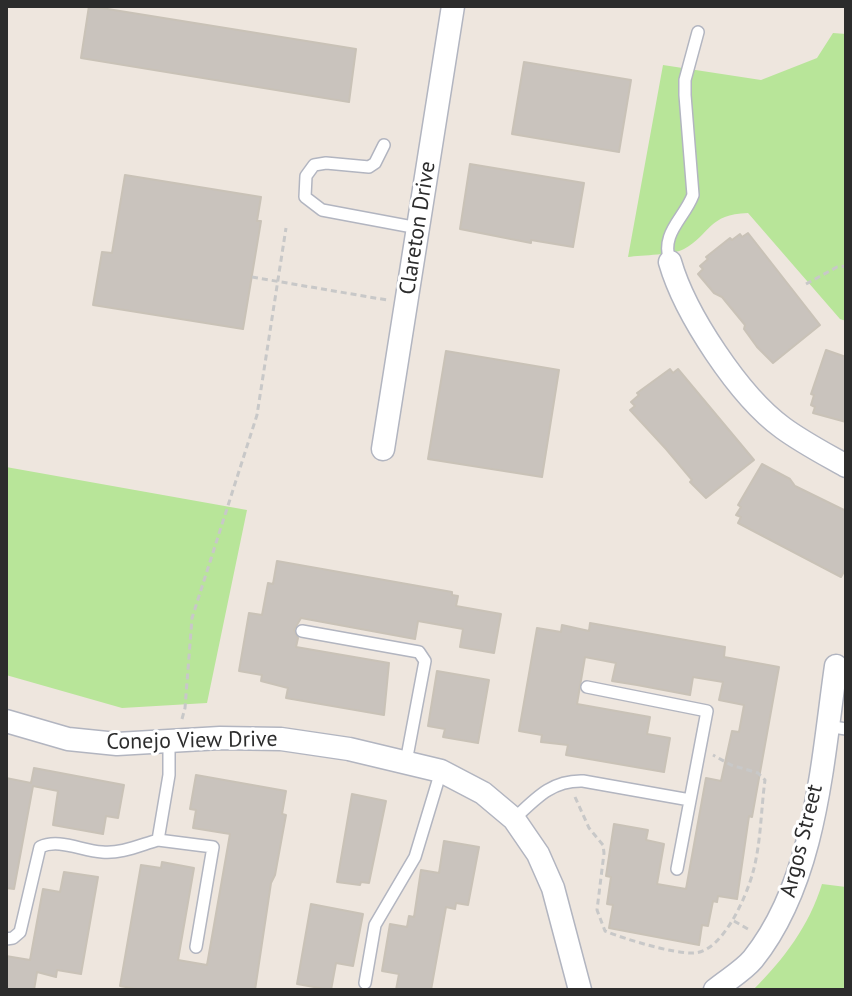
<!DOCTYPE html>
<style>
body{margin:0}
#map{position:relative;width:852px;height:996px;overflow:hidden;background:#eee6de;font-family:"PT Sans",sans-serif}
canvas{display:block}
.frame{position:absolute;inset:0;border:8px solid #2c2c2c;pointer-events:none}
</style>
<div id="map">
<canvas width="852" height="996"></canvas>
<div class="frame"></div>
</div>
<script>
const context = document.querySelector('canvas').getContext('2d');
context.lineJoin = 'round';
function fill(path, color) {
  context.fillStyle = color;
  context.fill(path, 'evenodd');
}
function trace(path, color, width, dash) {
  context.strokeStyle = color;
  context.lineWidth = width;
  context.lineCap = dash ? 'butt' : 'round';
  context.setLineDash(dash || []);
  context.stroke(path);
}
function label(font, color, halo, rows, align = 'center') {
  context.font = font + ' "PT Sans",sans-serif';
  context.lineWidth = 6;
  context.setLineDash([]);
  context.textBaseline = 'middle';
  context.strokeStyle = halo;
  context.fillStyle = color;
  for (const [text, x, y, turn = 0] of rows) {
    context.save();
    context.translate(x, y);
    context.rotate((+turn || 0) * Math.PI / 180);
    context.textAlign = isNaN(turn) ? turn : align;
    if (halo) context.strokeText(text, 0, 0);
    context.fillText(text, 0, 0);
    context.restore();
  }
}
const green = new Path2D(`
 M833,33L846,34V321L840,319L748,213C708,214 711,234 684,249C674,255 642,255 628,257L663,65L761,80L817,58Z
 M6,467L247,510L207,703L122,708L6,675Z
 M822,884L846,887V990H753C784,959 809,926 822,884Z`);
const building = new Path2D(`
 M89,6L356,49L349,102L81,58Z
 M524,62L631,80L619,152L512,134Z
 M470,164L584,183L573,247L531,240V243L460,229Z
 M125,175L261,197L257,221H261L243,329L93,305L102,252L112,253Z
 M748,233L820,325L773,363L757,347L744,329L745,325L722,297L714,293L698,274L703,269L700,266L708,259L706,257L730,238L732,240L740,234L742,237Z
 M826,350L846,357V422L813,413L815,407L811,405L814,395L811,394Z
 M446,351L559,370L542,477L428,459Z
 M670,369L673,373L678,369L754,460L706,498L690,482L692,480L666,449L630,410L635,406L631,402L639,395L637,393Z
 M762,464L790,479L795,486L846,511V568L841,577L738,523L741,517L736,515L741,507L738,505Z
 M277,561L452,592V595L458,596L456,606L501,614L494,653L460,647L463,629L418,621L415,639L301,618L294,630L298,638L296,647L389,663L384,715L286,698L288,688L261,681L262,675L239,671L249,613L262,615L268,583L273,584Z
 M590,623L725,647L724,657L779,667L752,817L749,816L737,899L718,896L717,902L713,901L708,926L702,925L699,945L609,928L613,905L607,904L611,877L606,876L614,824L648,830L646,840L664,844L657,884L686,889L706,778L721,781L732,731L739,732L744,705L719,700L723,682L693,677L690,695L637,685L612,681L616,663L585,657L577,704L650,717L647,734L670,738L664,772L566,755L568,745L541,742L542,735L519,731L537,628L561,632L562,625L589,631Z
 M437,671L489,680L478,743L443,737L445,729L428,726Z
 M34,768L124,785L118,818L106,816L103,834L53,825L58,791L33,786L14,889L6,888V778L31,783Z
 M196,775L286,791L282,814L286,815L275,875L271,883L255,990H142L120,986L141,865L161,868L162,862L194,868L178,960L207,965L230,834L193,828L196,810L190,809Z
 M352,794L386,801L369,883L361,882L360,885L337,882Z
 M444,841L479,847L468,905L456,903L455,909L446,907L431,990H396L399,974L382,971L390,924L407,927L409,916L414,917L421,870L439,873Z
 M64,872L98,877L81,974L57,970L56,977L37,972L34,990H6V956L30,960L43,889L60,892Z
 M311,904L363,914L353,966L336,963L331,990L297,984Z`);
const path = new Path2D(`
 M252,277L387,300
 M806,284L837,267L846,266
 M182,719L185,708L192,618L257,415L286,228
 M575,797L589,828L603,845L604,853L597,910L605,931C624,939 674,954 694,953C723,952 747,895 753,872C761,843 761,809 765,780L758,773L731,765L713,755
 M734,921L748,929`);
const lane = new Path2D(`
 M384,145L375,163L369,167L326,163L314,165L306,176L305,197L322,210L418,228
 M670,262C660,233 684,219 693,195L685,95V80L698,32
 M302,631L419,652L425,661L406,762
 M587,687L707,711L677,869
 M827,726L846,729
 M514,819C536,798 552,780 583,781L690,800
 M158,840L213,847L196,947
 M6,939L13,938L20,932L40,847C59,838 82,851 102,852C121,854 140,845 158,840L169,775V743
 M365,983L375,925L415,857L441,771`);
const street = new Path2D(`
 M670,262C685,314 739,396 783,428C802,442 825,454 846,466
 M383,449L453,6
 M6,721L68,739L117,744L220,738L281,739L349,749L441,771L483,793L514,819L538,854L553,888L580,990
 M715,990C727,980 743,971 753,959C816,880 822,763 836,666`);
const streetNames = [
 ["Clareton Drive",418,228,-81],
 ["Conejo View Drive",192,741,-1],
 ["Argos Street",802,841,-76]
];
fill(green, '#b8e599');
fill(building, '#c9c3bd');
trace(building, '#c9c2b7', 2);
trace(lane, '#b2b5c0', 14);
trace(street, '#b2b5c0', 25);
trace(path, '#c8c8c8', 3, [6, 4]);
trace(lane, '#fff', 11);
trace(street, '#fff', 22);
label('22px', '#2c2c2c', '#fff', streetNames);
</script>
